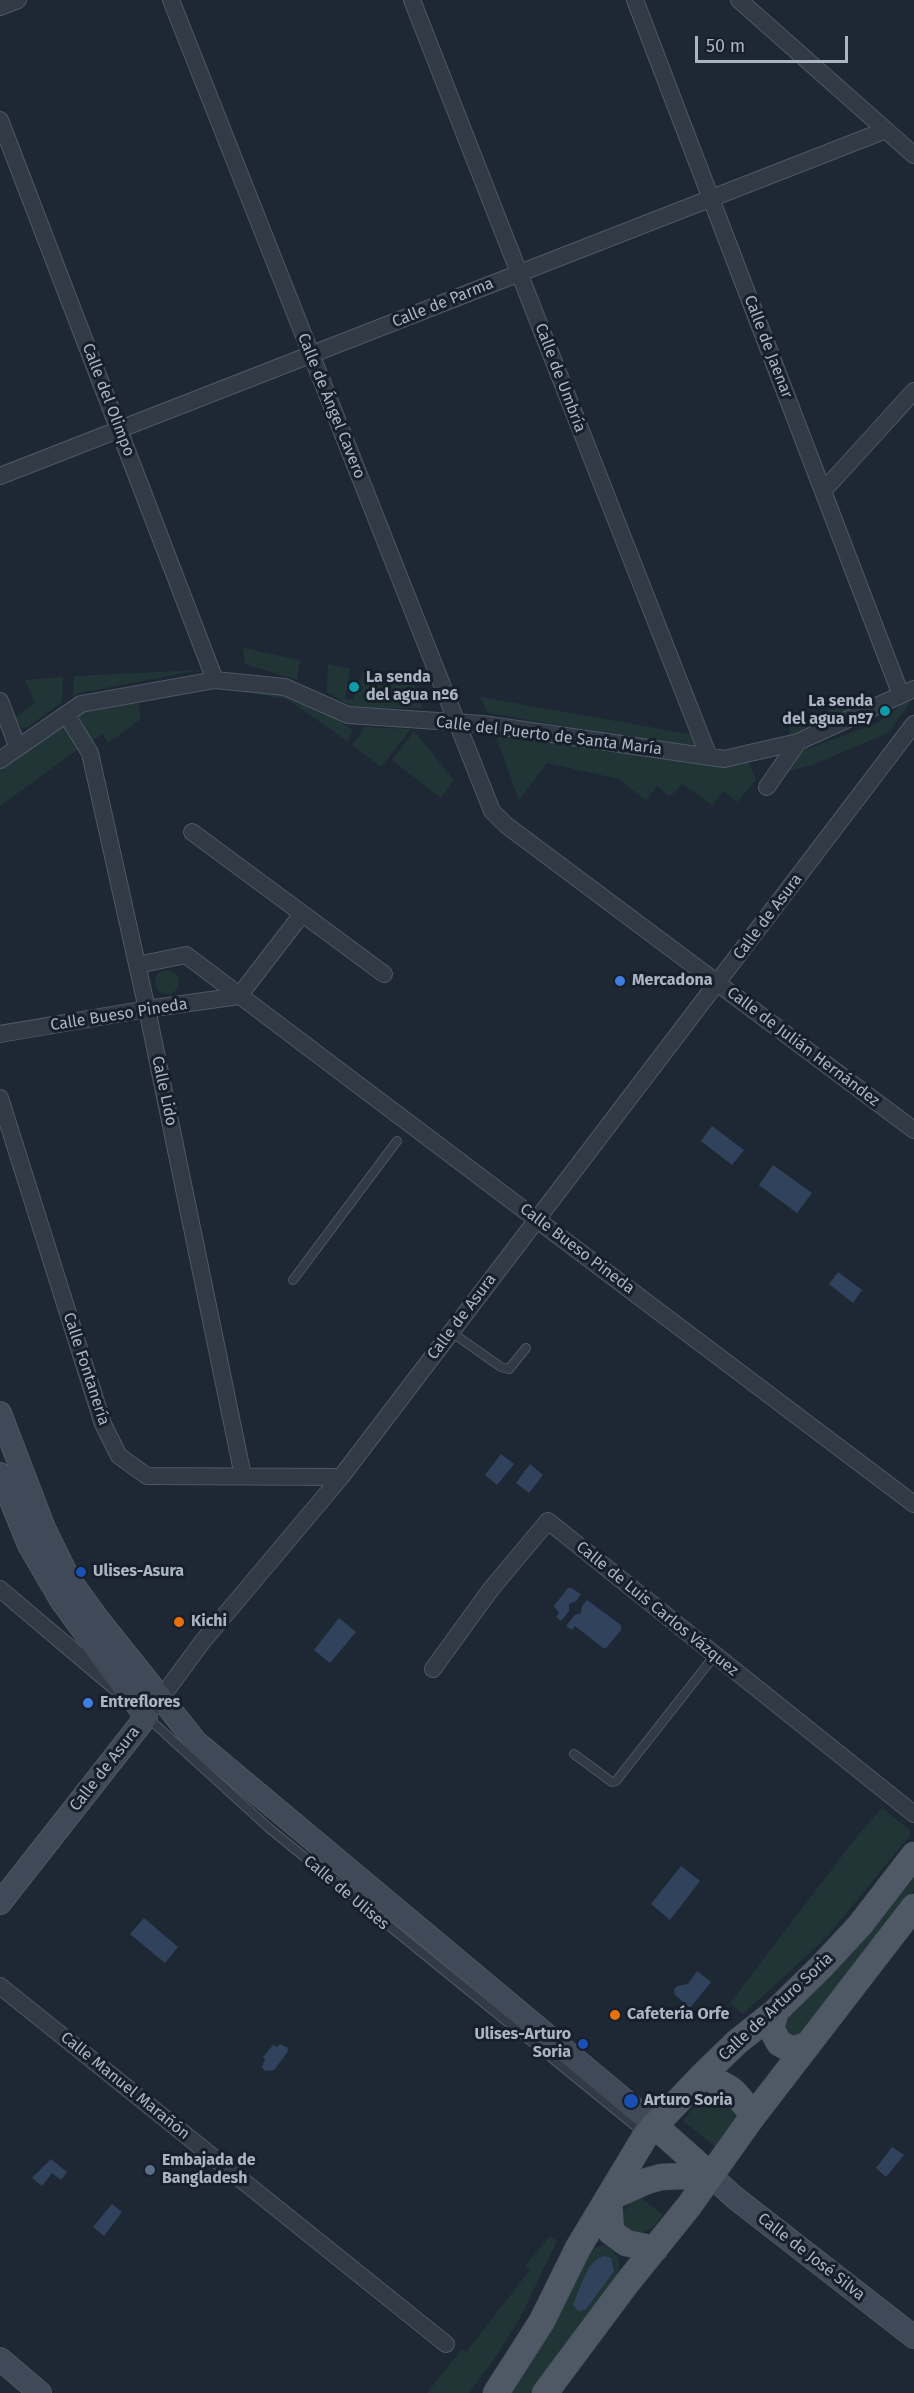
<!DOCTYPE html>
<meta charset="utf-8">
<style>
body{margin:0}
#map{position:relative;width:914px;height:2393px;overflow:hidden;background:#1e2835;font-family:"Fira Sans",sans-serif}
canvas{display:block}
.scale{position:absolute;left:695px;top:36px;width:153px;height:27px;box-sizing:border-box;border:3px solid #abb4c3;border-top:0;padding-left:8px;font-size:18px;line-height:21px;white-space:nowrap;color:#abb4c3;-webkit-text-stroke:4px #171f2a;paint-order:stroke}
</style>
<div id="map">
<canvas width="914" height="2393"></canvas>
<div class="scale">50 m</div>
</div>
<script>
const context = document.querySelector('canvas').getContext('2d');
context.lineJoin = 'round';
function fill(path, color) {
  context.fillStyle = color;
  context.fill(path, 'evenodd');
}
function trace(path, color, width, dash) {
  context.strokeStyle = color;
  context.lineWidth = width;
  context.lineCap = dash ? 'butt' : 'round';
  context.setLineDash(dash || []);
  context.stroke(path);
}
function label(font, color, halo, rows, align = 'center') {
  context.font = font + ' "Fira Sans",sans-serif';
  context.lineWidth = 6;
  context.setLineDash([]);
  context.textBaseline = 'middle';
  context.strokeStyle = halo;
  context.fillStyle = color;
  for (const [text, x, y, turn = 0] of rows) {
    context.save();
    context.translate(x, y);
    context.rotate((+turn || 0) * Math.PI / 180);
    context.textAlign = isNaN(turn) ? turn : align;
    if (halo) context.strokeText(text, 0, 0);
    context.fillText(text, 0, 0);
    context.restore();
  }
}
const green = new Path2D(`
 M243,648L300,660L297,680L245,664Z
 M328,664L350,669L345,699L353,700L356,691L361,692L363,686H359L362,671L412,679L423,708H354L327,692Z
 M199,670L80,693L73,696L74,676Z
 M63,677L62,702L28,727L22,728L14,718L35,703L25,680Z
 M255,688L286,695L313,705L353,730L347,741L287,699L257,694Z
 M864,692L866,696L823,726L791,736L788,724L813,717Z
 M480,697L695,735L700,750L488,713Z
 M137,698L141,719L108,743L103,734L89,743L70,717L79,711Z
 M910,699L908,706L888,733L809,766L786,771L799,752L877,723Z
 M69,718L85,744L0,806V769Z
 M365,727L411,729L381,767L352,745Z
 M414,731L454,780L441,798L392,760Z
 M494,731L713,765L749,762L756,780L737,802L724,791L712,805L682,784L670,797L657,786L646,801L619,779L547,763L519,800Z
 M155 982a12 12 0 1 1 24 0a12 12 0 1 1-24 0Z
 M882,1808L910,1830V1835L827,1937L743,2014L730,2003L858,1835Z
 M914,1877V1891L804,2034L795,2038L788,2037L782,2019L834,1971L863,1941Z
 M718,2094L734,2105C739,2127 730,2132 717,2148L683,2121C694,2107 700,2097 718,2094Z
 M638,2196L663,2215L651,2229L641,2233C614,2229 620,2207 638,2196Z
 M550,2236L557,2241L520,2318L495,2358L469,2393H427L462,2349L466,2352L530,2270L525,2266Z
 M603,2245C618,2252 624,2262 615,2277L532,2393H510L545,2338L589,2255L595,2248Z`);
const water = new Path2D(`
 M712,1126L744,1150L732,1165L701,1141Z
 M773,1165L812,1193L797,1213L759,1185Z
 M838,1272L862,1290L853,1303L829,1284Z
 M501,1454L514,1464L497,1485L485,1475Z
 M530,1464L543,1475L529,1493L516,1483Z
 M568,1588H571L581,1594L576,1601L569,1604V1611L561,1621L556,1617L559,1613L554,1606Z
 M587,1600L621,1625V1630L606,1648H603L575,1626L572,1630L566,1626L575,1615L581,1613L582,1606Z
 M339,1618L356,1632L330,1663L314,1650Z
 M681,1866L700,1881L670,1920L651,1904Z
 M144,1918L178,1947L165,1963L130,1934Z
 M697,1971L711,1982L690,2008L675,1995L674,1990L677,1986L688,1984Z
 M280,2044L288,2048L287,2053L274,2070L265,2071L262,2067L265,2059L263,2057L273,2045L277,2047Z
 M892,2147L904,2155L886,2177L876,2168Z
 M51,2159L67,2172L61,2180L52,2173L42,2186L32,2178Z
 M112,2204L122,2212L104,2236L93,2227Z
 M605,2256L611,2258L614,2271L586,2309L578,2311L573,2305L574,2302C581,2287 588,2258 605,2256Z`);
const lane = new Path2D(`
 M293,1280L397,1141
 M451,1332L501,1367L509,1369L526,1348
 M147,1717L270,1829L645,2134
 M574,1754L612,1782L616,1781L715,1655`);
const street = new Path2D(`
 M171,0L492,811L506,825L914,1130
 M412,0L709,757
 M635,0L901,695
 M739,0L914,155
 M0,7L18,0
 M0,120L215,680
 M0,476L886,130
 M824,490L914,391
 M0,701L18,748
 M66,714L90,753L147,1009L243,1476
 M0,760L81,704L215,680L285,687L348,715L483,724L724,759L798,742L914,689
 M767,787L798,742
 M192,832L384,974
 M137,965L186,955L914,1504
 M0,1034L147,1009L239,996L302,914
 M0,1098L103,1424L119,1456L147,1476L341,1477
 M0,1589L116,1687
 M433,1669L491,1589L548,1521L914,1814
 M155,1706L203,1641L341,1477L914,724
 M0,1986L446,2344`);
const secondary = new Path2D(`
 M0,1413L44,1528L69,1579L98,1619L196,1742L654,2125
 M0,1474L29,1545L61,1600L146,1717L0,1903
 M710,2175L734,2197L914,2337
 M0,2359L40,2393`);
const primary = new Path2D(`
 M776,2011L771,2028L779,2043L792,2050L808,2045
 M702,2076C731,2086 735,2090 753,2116
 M654,2125L710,2175
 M609,2198L647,2181L661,2177L710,2175
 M609,2198L611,2232L626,2243L655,2249
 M496,2393L542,2321L578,2248L646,2135L702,2076L737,2042L776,2011L820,1968L860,1925L914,1855
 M545,2393L627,2283L689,2206L753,2116L914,1907`);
const markers = [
 [354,687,6,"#0f9aa8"],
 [885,711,6,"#0f9aa8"],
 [620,981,6,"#3f7fe0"],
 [81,1572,6,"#1a4fb4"],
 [179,1622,6,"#e8710a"],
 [88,1703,6,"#3f7fe0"],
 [615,2015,6,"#e8710a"],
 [583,2044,6,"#1a4fb4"],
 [631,2101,8,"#1a4fb4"],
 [150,2170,6,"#5c6f8a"]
];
const streetNames = [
 ["Calle de Parma",443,303,-22],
 ["Calle de Jaenar",768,347,69],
 ["Calle de Umbría",560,378,69],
 ["Calle del Olimpo",108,400,69],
 ["Calle de Ángel Cavero",331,406,68],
 ["Calle del Puerto de Santa María",549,736,7],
 ["Calle de Asura",768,917,-53],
 ["Calle Bueso Pineda",119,1015,-9],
 ["Calle de Julián Hernández",803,1047,37],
 ["Calle Lido",164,1091,78],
 ["Calle Bueso Pineda",577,1249,37],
 ["Calle de Asura",462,1317,-53],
 ["Calle Fontanería",86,1369,72],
 ["Calle de Luis Carlos Vázquez",657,1609,39],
 ["Calle de Asura",105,1769,-52],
 ["Calle de Ulises",346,1893,40],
 ["Calle de Arturo Soria",776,2007,-43],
 ["Calle Manuel Marañón",125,2086,39],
 ["Calle de José Silva",811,2257,38]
];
const poiNames = [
 ["La senda",366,678],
 ["del agua nº6",366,696],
 ["La senda",873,702,"right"],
 ["del agua nº7",873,720,"right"],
 ["Mercadona",632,981],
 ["Ulises-Asura",93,1572],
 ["Kichi",191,1622],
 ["Entreflores",100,1703],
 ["Cafetería Orfe",627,2015],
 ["Ulises-Arturo",571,2035,"right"],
 ["Soria",571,2053,"right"],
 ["Arturo Soria",644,2101],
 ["Embajada de",162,2161],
 ["Bangladesh",162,2179]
];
fill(green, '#213537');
fill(water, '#31435c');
trace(lane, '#4f5764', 10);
trace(street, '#4f5764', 18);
trace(secondary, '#4f5764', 24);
trace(primary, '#3b434f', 27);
trace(lane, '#323a45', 8);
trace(street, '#323a45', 16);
trace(secondary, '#3f4958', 22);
trace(primary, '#4f5966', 26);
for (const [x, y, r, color] of markers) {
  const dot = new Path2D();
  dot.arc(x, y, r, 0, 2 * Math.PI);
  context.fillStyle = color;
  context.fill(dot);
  trace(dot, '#171f2a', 2);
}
label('16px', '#abb4c3', '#171f2a', streetNames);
label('bold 16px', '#abb4c3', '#171f2a', poiNames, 'left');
</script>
